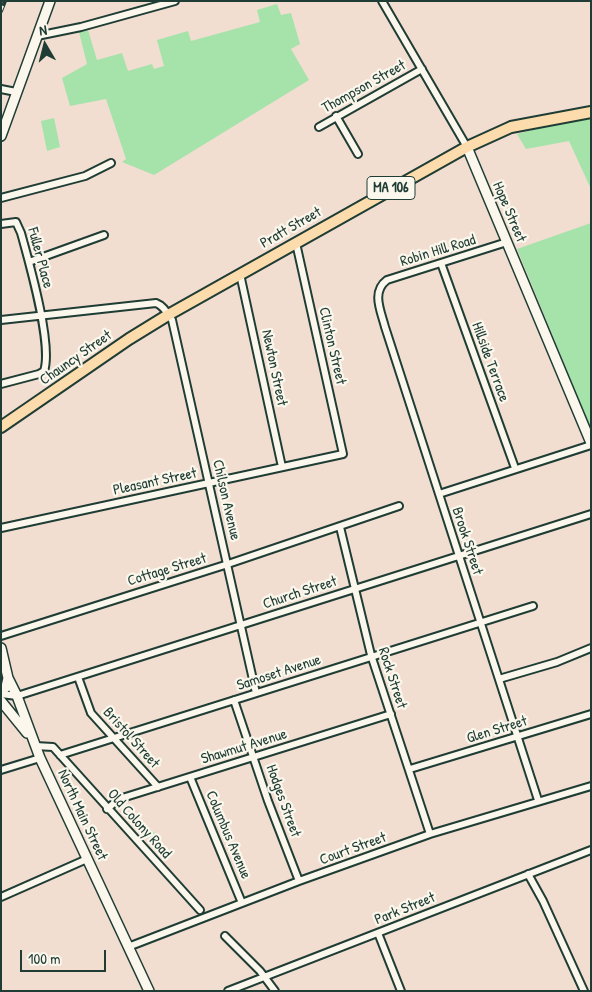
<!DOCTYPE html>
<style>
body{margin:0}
#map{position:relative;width:592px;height:992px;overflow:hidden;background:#f1ded1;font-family:"Patrick Hand",sans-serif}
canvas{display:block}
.frame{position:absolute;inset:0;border:2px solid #1f3d34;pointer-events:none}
.north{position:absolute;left:20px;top:20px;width:50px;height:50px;-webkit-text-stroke:4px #fbf7ec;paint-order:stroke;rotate:352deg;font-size:14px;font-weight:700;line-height:20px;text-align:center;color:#1f3d34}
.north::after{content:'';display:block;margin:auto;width:18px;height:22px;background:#1f3d34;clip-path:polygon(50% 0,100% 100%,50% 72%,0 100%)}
.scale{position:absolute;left:20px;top:950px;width:86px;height:22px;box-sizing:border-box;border:2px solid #1f3d34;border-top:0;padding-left:6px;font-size:15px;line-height:18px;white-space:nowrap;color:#1f3d34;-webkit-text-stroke:4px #fbf7ec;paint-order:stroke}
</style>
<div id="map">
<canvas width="592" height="992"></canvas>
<div class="frame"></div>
<div class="north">N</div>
<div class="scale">100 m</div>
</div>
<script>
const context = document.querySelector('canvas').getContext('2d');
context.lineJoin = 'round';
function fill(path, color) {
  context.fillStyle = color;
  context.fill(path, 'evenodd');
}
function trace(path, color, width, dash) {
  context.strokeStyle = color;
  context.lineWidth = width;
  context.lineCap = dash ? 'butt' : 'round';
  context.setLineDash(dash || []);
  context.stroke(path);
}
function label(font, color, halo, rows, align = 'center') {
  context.font = font + ' "Patrick Hand",sans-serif';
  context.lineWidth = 4.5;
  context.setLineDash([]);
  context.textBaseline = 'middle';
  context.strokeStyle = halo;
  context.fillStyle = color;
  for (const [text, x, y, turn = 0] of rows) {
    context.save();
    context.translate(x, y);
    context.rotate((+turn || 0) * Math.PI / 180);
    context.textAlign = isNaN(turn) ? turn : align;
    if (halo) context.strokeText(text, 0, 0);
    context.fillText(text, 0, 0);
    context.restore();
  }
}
const green = new Path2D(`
 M277,4L281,15L291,13L300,44L291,49L309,80L154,175L122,162L126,159L106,99L70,106L62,78L87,64L79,32L88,30L97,60L122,53L128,71L152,64L154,69L164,66L157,40L188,31L191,41L260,22L257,10Z
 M54,118L60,147L47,151L41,121Z
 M591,118V189L569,141L526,149L517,134L555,124Z
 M591,223V429L517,249Z
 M146,827L157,834L159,838L155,843L140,830Z`);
const minor = new Path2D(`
 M382,1L467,147
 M37,36L81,27L175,1
 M1,89L16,92
 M336,116L358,154
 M319,127L422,69
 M1,198L85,176L111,163
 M1,224L16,222L21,233C29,262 53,345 44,371L39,374L1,384
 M507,242L387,280C371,292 381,311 385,327L538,800
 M29,262L104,235
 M441,263L515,468
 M240,274L282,467
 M1,320L156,303C164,306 167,313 172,320L256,693
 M439,494L591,445
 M340,527L371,655L430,834
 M1,528L343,454L296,243
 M1,636L228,564L399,506
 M78,677L91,713L158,787
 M499,679L557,662L591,648
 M1,694L17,696L591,514
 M234,700L268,801L299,881
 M35,746L53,747L200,910
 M60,755L533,606
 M410,769L591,714
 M1,770L40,758
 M190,777L242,903
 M107,809L119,799L391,714
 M528,874L543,901L584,991
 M1,897L87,859
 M378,933L401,991
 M225,936L260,971L275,991
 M128,947L299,881L430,834L591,786
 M228,991L591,850`);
const secondary = new Path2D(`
 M1,136L50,1
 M467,147L591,443
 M1,648L8,678L17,696L40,758L149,991
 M1,692L6,687L8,678
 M1,701L27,733`);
const primary = new Path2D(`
 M1,427L129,339L168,315L467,147L511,127L591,112`);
const rail = new Path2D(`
 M1,11L5,1`);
const shields = [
 [391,188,48]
];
const shieldNames = [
 ["MA 106",391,188]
];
const streetNames = [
 ["Thompson Street",364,87,-29],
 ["Hope Street",509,212,67],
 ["Pratt Street",291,228,-30],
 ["Robin Hill Road",438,251,-17],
 ["Fuller Place",40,258,75],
 ["Clinton Street",332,346,77],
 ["Chauncy Street",76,358,-35],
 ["Hillside Terrace",490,362,70],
 ["Newton Street",274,368,78],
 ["Pleasant Street",155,482,-12],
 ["Chilson Avenue",226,500,77],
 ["Brook Street",467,541,72],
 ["Cottage Street",167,570,-17],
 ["Church Street",300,593,-18],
 ["Samoset Avenue",279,673,-18],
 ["Rock Street",392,678,72],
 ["Glen Street",497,730,-17],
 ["Bristol Street",131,738,48],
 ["Shawmut Avenue",244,747,-17],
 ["Hodges Street",283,801,70],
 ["North Main Street",82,815,65],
 ["Old Colony Road",139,824,48],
 ["Columbus Avenue",228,835,67],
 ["Court Street",353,849,-20],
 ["Park Street",405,909,-22]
];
fill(green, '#a5e3aa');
trace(minor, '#1f3d34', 10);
trace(secondary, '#1f3d34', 12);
trace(primary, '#1f3d34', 14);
trace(minor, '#fbf7ec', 6);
trace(secondary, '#fbf7ec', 9);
trace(primary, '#fcdcac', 10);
trace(rail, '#1f3d34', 4);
trace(rail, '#fbf7ec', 2, [5.5]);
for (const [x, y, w] of shields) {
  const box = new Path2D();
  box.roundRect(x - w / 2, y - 11.5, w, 23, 4);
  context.fillStyle = '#fbf7ec';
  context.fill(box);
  trace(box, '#1f3d34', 1);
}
label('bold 14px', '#1f3d34', null, shieldNames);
label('15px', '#1f3d34', '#fbf7ec', streetNames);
</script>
